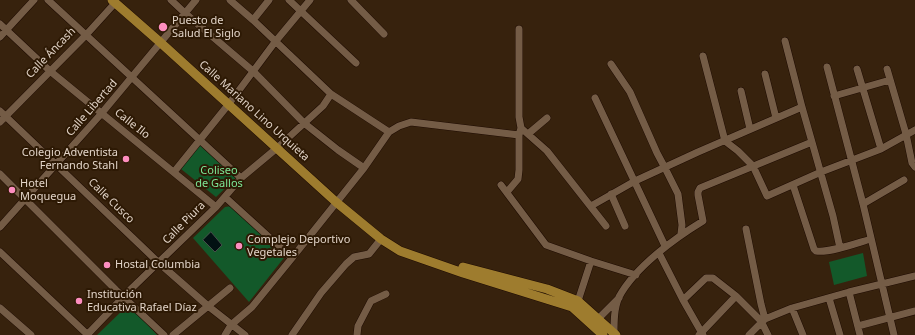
<!DOCTYPE html>
<meta charset="utf-8">
<style>
body{margin:0}
canvas{display:block;background:#37220d}
</style>
<canvas width="915" height="335"></canvas>
<script>
const context = document.querySelector('canvas').getContext('2d');
context.lineJoin = 'round';
function fill(path, color) {
  context.fillStyle = color;
  context.fill(path, 'evenodd');
}
function trace(path, color, width, dash) {
  context.strokeStyle = color;
  context.lineWidth = width;
  context.lineCap = dash ? 'butt' : 'round';
  context.setLineDash(dash || []);
  context.stroke(path);
}
function label(font, color, halo, rows, align = 'center') {
  context.font = font + ' "Noto Sans",sans-serif';
  context.lineWidth = 4;
  context.setLineDash([]);
  context.textBaseline = 'middle';
  context.strokeStyle = halo;
  context.fillStyle = color;
  for (const [text, x, y, turn = 0] of rows) {
    context.save();
    context.translate(x, y);
    context.rotate((+turn || 0) * Math.PI / 180);
    context.textAlign = isNaN(turn) ? turn : align;
    if (halo) context.strokeText(text, 0, 0);
    context.fillText(text, 0, 0);
    context.restore();
  }
}
const green = new Path2D(`
 M201,144L237,177L216,197L181,169Z
 M232,206L287,254L249,302L193,238L225,207Z
 M863,253L867,276L834,285L829,262Z
 M127,306H130L157,335H97Z`);
const water = new Path2D(`
 M211,232L222,245L215,252L203,240Z`);
const minor = new Path2D(`
 M48,0L241,178
 M171,0L186,14L254,72L304,123L338,150L364,168
 M230,0L253,20L331,94L389,132
 M289,0L356,63
 M351,0L384,34
 M253,20L269,0
 M0,24L50,71L216,207
 M519,29V117L521,128L547,151L606,226
 M0,37L34,0
 M785,41L802,107L833,216L840,248
 M703,56L725,141L738,151L753,166L767,196L821,172L881,149L915,130
 M611,64L630,92L657,153L665,168L678,194L682,225L681,234
 M827,67L863,204L894,335
 M857,69L881,149
 M887,69L906,134L912,163L915,167
 M765,74L776,118
 M741,91L750,129
 M834,96L890,80
 M595,98L665,246
 M0,111L159,263L208,306L245,335
 M0,122L86,35L115,3
 M528,134L547,118
 M174,172L228,105L275,42L310,0
 M0,174L116,290L164,335
 M501,185L546,245L591,261L636,275
 M793,185L814,249L816,251C830,253 857,243 871,239
 M507,192L518,179L519,170V135
 M611,194L625,226
 M225,197L292,258
 M863,204L904,180
 M591,206L635,181L698,152L802,107
 M0,227L101,114L196,0
 M746,229L761,304L765,319
 M0,252L88,335
 M659,253L683,300L703,335
 M849,292L860,335
 M829,298L840,335
 M683,300L706,278H713L736,296L761,321L768,335
 M578,301L591,261
 M0,308L31,335
 M792,308L803,335
 M598,319L619,298
 M858,326L915,311
 M614,334C614,322 614,308 619,297C635,267 675,238 703,221L698,195V192L700,188L812,142
 M87,335L132,288L216,207L241,178L277,148L323,106L331,94
 M173,335L230,288
 M225,335L231,325L252,307L292,258L364,168L389,132L399,126L411,122L519,135L521,128
 M292,335L321,293L346,264L354,257L369,254L381,239
 M357,335L358,326L371,301L386,294
 M699,335L736,296
 M749,335L765,319L792,308L849,292L915,276`);
const major = new Path2D(`
 M112,0L161,43L336,202L381,239L400,251L463,273L572,307L603,335
 M463,267L547,289L578,301L616,335`);
const markers = [
 [163,27,5,"#fd8ebf"],
 [126,159,4,"#fd8ebf"],
 [12,190,4,"#fd8ebf"],
 [239,246,4,"#fd8ebf"],
 [107,265,4,"#fd8ebf"],
 [79,301,4,"#fd8ebf"]
];
const poiNames = [
 ["Puesto de",172,21],
 ["Salud El Siglo",172,34],
 ["Colegio Adventista",118,153,"right"],
 ["Fernando Stahl",118,166,"right"],
 ["Hotel",20,184],
 ["Moquegua",20,197],
 ["Complejo Deportivo",247,240],
 ["Vegetales",247,253],
 ["Hostal Columbia",115,265],
 ["Institución",87,295],
 ["Educativa Rafael Díaz",87,308]
];
const streetNames = [
 ["Calle Áncash",51,53,-46],
 ["Calle Libertad",92,108,-49],
 ["Calle Mariano Lino Urquieta",254,111,42],
 ["Calle Ilo",132,124,38],
 ["Calle Cusco",111,201,44],
 ["Calle Piura",184,223,-45]
];
const parkNames = [
 ["Coliseo",219,171],
 ["de Gallos",219,184]
];
fill(green, '#13592a');
fill(water, '#021112');
trace(water, '#454c49', 1);
trace(minor, '#1e0b00', 8);
trace(major, '#1e0b00', 10);
trace(minor, '#745c46', 7);
trace(major, '#9e7c2e', 9);
for (const [x, y, r, color] of markers) {
  const dot = new Path2D();
  dot.arc(x, y, r, 0, 2 * Math.PI);
  context.fillStyle = color;
  context.fill(dot);
  trace(dot, '#2d1904', 1.5);
}
label('11px', '#e2d4c8', '#2d1904', poiNames, 'left');
label('11px', '#e2d4c8', '#2d1904', streetNames);
label('11px', '#7de797', '#2d1904', parkNames);
</script>
